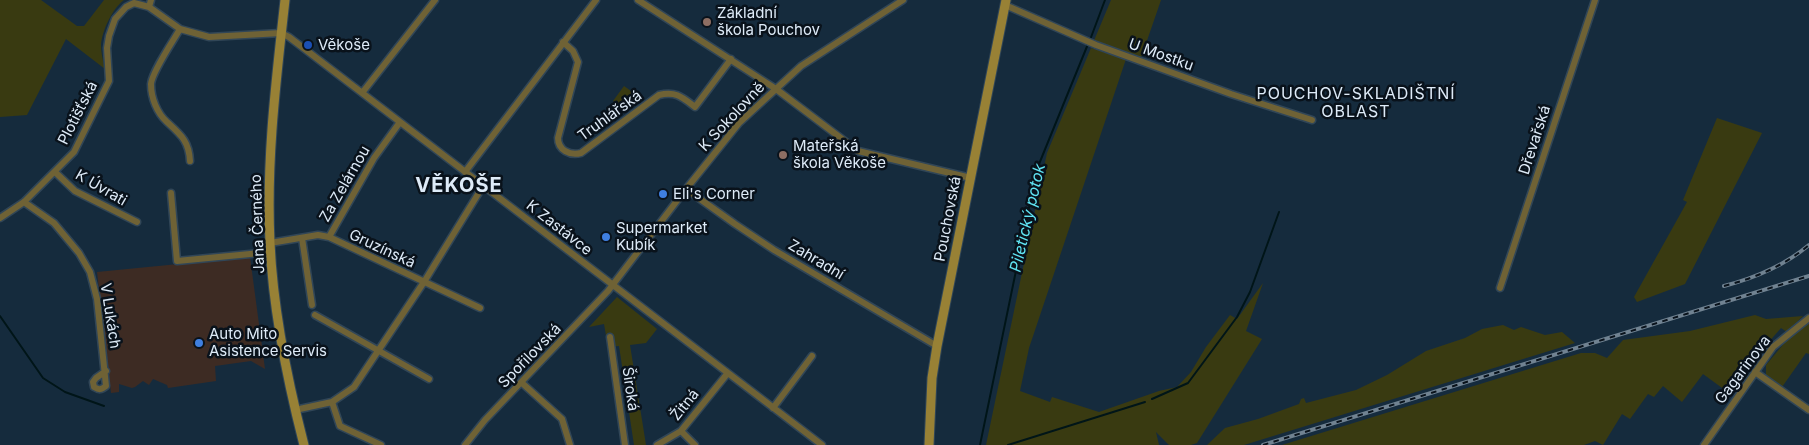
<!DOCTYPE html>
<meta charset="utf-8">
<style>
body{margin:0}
canvas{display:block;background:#152b3d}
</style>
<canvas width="1809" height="445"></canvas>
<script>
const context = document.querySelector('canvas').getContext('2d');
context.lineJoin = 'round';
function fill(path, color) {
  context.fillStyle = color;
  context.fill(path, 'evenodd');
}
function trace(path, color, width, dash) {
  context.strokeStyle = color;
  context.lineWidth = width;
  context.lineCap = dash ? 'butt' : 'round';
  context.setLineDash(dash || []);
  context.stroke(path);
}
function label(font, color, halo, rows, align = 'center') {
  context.font = font + ' Inter,sans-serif';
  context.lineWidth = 5;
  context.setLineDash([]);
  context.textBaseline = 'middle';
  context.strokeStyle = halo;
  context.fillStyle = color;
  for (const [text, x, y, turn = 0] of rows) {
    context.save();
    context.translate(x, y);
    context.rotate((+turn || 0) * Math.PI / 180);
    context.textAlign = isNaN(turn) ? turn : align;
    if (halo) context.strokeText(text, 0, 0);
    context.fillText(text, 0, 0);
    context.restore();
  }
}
const commercial = new Path2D(`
 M250,257L265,369L251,361L215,366L216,381L168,388L167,385L153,379L149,385L143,381L135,387L132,388L119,384V392L111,393L97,272Z`);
const green = new Path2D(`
 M0,0H41L77,26H84L104,0H124C112,9 102,31 101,45C101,53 103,61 105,69L66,39L27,115L0,117Z
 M1111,0H1161L1141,58L1093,43Z
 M1091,48L1126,59L1029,348L1020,391L1050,402L1052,397L1099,412L1159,391L1177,387L1191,372L1206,347L1230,315L1237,319L1263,283L1246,331L1262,339L1197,443L1191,445H1169L1156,432L1159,445H986L1047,153Z
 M624,86L638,96L627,111L613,101Z
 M1717,118L1762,133L1685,284L1637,302L1634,297L1687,202L1683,200Z
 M617,297L657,329L646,343L630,345L646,445H634L619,346L608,347L604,324L589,327Z
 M1755,315L1766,319L1803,316L1787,332L1781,328L1747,367L1729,393L1703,374L1682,402L1663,386L1654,397L1648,394L1630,419L1622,414L1603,445L1595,441L1584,445H1282L1581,353H1595L1607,358L1623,340L1690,331Z
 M1809,322V354L1806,353L1782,387L1766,375V365L1786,341Z
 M1503,325L1514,330L1521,327L1545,335L1562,332L1575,343L1244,445H1207L1225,428L1258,419L1299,404L1301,399L1304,398L1306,403L1356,390L1387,375L1426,351L1465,338L1482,329Z`);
const stream = new Path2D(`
 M1090,40L1105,0
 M0,316L43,378L65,392L104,406
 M1152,399L1188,383L1237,317L1250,292L1279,212
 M980,445L1037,169L1088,44
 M1008,445L1145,402`);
const street = new Path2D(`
 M638,0L776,89L858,151L971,178
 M1005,5L1096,45L1231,94L1312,120
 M149,7L151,0
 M180,29C173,41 152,72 151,84C151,98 157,113 167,122C181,135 189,141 190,161
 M563,42L573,51L578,62L558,138C558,150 570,156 581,153L659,95C676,91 682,97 695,107L731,59
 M362,93L435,0
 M55,172L75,191L137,222
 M465,172L596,0
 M686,189L735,224L774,250L937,346
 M171,193L177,261L271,252
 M24,202L54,223L79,253L90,272L97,299L106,386C101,390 99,390 94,387L93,382L96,378L106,371
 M0,218L24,202L74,152L109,81L107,48L109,36L115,19L126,7L134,3L149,7L180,29L209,37L281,33L289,37L822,445
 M329,237L374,158L400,122
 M302,238L312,305
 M270,243L318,235L329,237L480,308
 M1500,288L1595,0
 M315,315L429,379
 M610,337L625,445
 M1755,372L1809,410
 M522,383L562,419L570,445
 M332,402L340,426L381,445
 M773,408L812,356
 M295,410L332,402L354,387L424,282L483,186
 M681,431L695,445
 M465,445L485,420L608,291L686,189L739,123L801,66L903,0
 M657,445L681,431L727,374
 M1704,445L1773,347L1809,318`);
const secondary = new Path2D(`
 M285,0C276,81 266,161 270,243C273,311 287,379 304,445
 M929,445L932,378L937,346L1006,0`);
const rail = new Path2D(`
 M1724,286C1755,278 1784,266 1809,245
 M1263,445L1809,276`);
const markers = [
 [707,22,5,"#8d6e63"],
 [308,45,5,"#1a4fb4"],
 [783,155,5,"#8d6e63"],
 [663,194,5,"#3f7fe0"],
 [606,237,5,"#3f7fe0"],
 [199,343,5,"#3f7fe0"]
];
const poiNames = [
 ["Základní",717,13],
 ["škola Pouchov",717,30],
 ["Věkoše",318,45],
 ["Mateřská",793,146],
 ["škola Věkoše",793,163],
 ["Eli's Corner",673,194],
 ["Supermarket",616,228],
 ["Kubík",616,245],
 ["Auto Mito",209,334],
 ["Asistence Servis",209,351]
];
const streetNames = [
 ["U Mostku",1161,55,20],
 ["Plotišťská",78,113,-63],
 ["Truhlářská",610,116,-36],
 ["K Sokolovně",732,117,-47],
 ["Dřevařská",1535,140,-72],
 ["Za Zelárnou",345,184,-60],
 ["K Úvrati",101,188,30],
 ["Pouchovská",948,219,-79],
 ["Jana Černého",258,224,-92],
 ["K Zastávce",559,228,38],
 ["Gruzínská",382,249,25],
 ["Zahradní",816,260,31],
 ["V Lukách",110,316,81],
 ["Spořilovská",530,356,-46],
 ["Gagarinova",1743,370,-53],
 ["Široká",630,389,82],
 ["Žitná",685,405,-51]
];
const neighbourhoodNames = [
 ["POUCHOV-SKLADIŠTNÍ",1356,94],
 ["OBLAST",1356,112]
];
const waterNames = [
 ["Piletický potok",1028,218,-77]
];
const districtNames = [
 ["VĚKOŠE",459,186]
];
fill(commercial, '#3d2b23');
fill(green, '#393a11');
trace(stream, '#001518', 2);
trace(street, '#314657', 9);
trace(secondary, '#314657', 11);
trace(street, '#6f6235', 6);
trace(secondary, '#988135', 9);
trace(rail, '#708291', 4);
trace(rail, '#09121b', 2, [5.5]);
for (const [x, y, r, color] of markers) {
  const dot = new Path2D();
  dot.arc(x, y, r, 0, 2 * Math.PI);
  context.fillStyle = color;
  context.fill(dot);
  trace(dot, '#09121b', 2);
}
label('15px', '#deebf8', '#09121b', poiNames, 'left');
label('15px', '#deebf8', '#09121b', streetNames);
context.letterSpacing = '1px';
label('16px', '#deebf8', '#09121b', neighbourhoodNames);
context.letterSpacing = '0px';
label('italic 16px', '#60e4f3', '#09121b', waterNames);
context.letterSpacing = '1px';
label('bold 20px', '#deebf8', '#09121b', districtNames);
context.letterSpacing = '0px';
</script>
